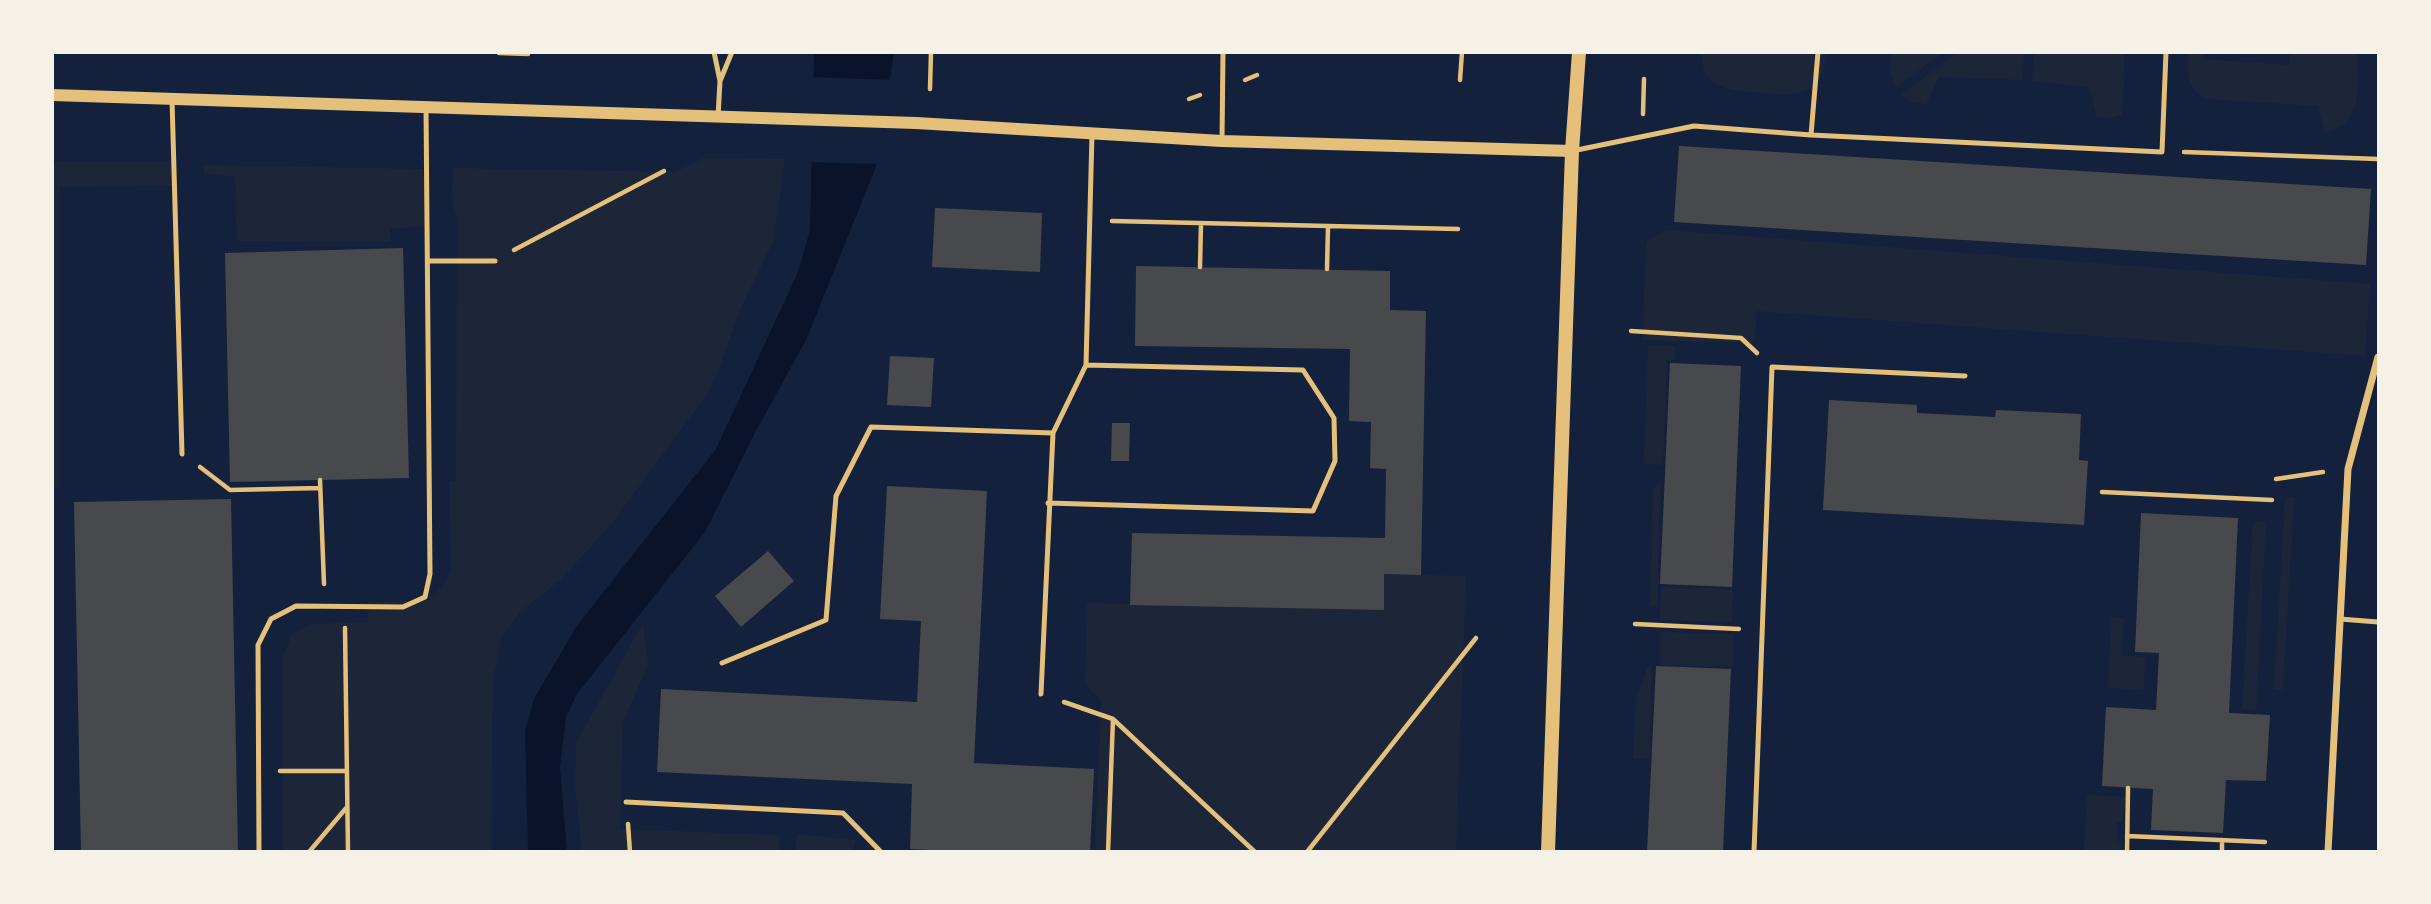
<!DOCTYPE html>
<style>
body{margin:0}
#map{position:relative;width:2431px;height:904px;overflow:hidden;background:#14213d;font-family:"Work Sans",sans-serif}
canvas{display:block}
.frame{position:absolute;inset:0;border:54px solid #f6f1e7;pointer-events:none}
</style>
<div id="map">
<canvas width="2431" height="904"></canvas>
<div class="frame"></div>
</div>
<script>
const context = document.querySelector('canvas').getContext('2d');
context.lineJoin = 'round';
function fill(path, color) {
  context.fillStyle = color;
  context.fill(path, 'evenodd');
}
function trace(path, color, width, dash) {
  context.strokeStyle = color;
  context.lineWidth = width;
  context.lineCap = dash ? 'butt' : 'round';
  context.setLineDash(dash || []);
  context.stroke(path);
}
const green = new Path2D(`
 M1702,53H1826C1824,97 1795,96 1760,93C1732,91 1700,89 1702,53Z
 M1891,53V52L1942,53L1896,88L1890,71Z
 M1956,53H2024L2022,80L1939,77L1926,105L1912,102L1901,95Z
 M2034,53L2122,54L2125,58L2122,115L2111,118L2097,117L2089,87L2032,81Z
 M2188,53H2203V59L2289,65L2290,53H2357C2357,85 2366,124 2325,133L2318,106L2207,99C2187,90 2187,73 2188,53Z
 M704,158L785,159L773,242L741,307L717,374L705,397L612,523L561,580L521,611L501,639L493,681L492,851H283V656L292,634L313,624L368,622V602L421,601L433,596L444,584L451,567L449,482L456,480L457,219L452,199L453,168L675,172Z
 M172,161V186L60,187V488H52V162Z
 M204,165L423,169L427,226L390,229V242L237,241L235,176L204,175Z
 M1667,230L2370,284L2365,356L1756,311L1755,343L1643,340L1646,242Z
 M1648,345L1675,346V360H1667L1663,465L1644,464Z
 M1661,481L1657,607L1650,606L1653,490Z
 M2285,497H2294L2283,690L2274,689Z
 M2253,521L2266,522L2256,710L2242,709Z
 M1384,574L1466,576L1456,851H1095L1101,700L1085,685L1087,603L1384,610Z
 M1661,587L1733,589L1732,622L1660,620Z
 M2111,617L2124,618L2122,655L2145,657L2144,690L2108,688Z
 M643,623L648,665L623,722L620,829L780,835L778,851H582L575,789L576,743Z
 M1660,632L1733,634V667L1660,665Z
 M1652,665L1650,759L1633,758L1636,699L1648,666Z
 M2087,795L2125,797L2123,822H2117V841L2122,842V851H2084Z
 M797,834H798L856,840L853,851H796Z`);
const water = new Path2D(`
 M814,53H894L876,167L806,340L756,431L705,532L577,694L566,717L560,767L567,851H528L525,731L534,699L576,627L716,449L798,272L810,230Z`);
const pier = new Path2D(`
 M810,77L893,80L880,164L808,162Z`);
const building = new Path2D(`
 M1679,146L2371,189L2366,265L1674,222Z
 M935,208L1042,213L1040,272L932,267Z
 M403,248L409,478L230,482L225,253Z
 M1136,266L1390,271V310L1426,311L1421,575L1384,574V610L1130,605L1132,533L1385,538L1386,469L1370,468L1371,422L1349,421L1350,349L1135,346Z
 M890,356L934,358L931,407L887,405Z
 M1670,363L1741,366L1732,587L1660,584Z
 M1829,400L1917,405V413L1995,417L1996,410L2081,414L2079,460L2088,461L2084,525L1823,510Z
 M1112,423H1130L1129,461H1111Z
 M887,486L987,491L974,763L1094,769L1090,852H966L910,849L912,784L657,772L661,689L917,702L921,621L880,619Z
 M231,499L238,852H81L74,502Z
 M2141,513L2238,518L2229,713L2270,715L2266,781L2226,780L2223,833L2151,830L2153,789L2102,786L2106,707L2156,710L2159,653L2135,652Z
 M768,551L794,581L741,627L715,596Z
 M1656,666L1731,669L1723,852H1647Z`);
const path = new Path2D(`
 M499,53L528,54
 M1245,80L1257,75
 M1460,80L1462,52
 M930,89L931,52
 M1189,99L1200,95
 M1643,114L1644,79
 M2184,152L2378,159
 M1112,221L1458,229
 M514,250L664,171
 M1200,267L1201,224
 M1327,269L1328,226
 M1631,331L1741,338L1757,353
 M200,467L230,490L320,488
 M2276,479L2323,472
 M320,480L324,584
 M2102,492L2272,500
 M1635,624L1739,629
 M345,628L348,852
 M1064,702L1113,719L1108,852
 M1113,719L1255,852
 M280,771H347
 M628,824L630,852
 M2127,836L2265,842
 M309,852L347,807
 M1307,852L1476,638
 M2127,852L2128,788
 M2222,852V840`);
const service = new Path2D(`
 M714,52L720,81L718,117
 M720,81L732,52
 M172,99L182,454
 M1811,135L1818,52
 M1222,141L1223,52
 M1572,151L1694,126L1811,135L2162,152L2166,52
 M428,261H495
 M1048,503L1313,511L1335,461L1334,418L1303,370L1086,365
 M2340,619L2378,622
 M722,663L826,620L836,496L871,427L1053,433
 M1041,694L1053,433L1086,365L1092,134
 M626,802L843,813L881,852
 M259,852L258,645L271,619L296,606L403,607L425,597L430,574L426,107
 M1754,852L1772,367L1965,376`);
const minor = new Path2D(`
 M2328,852L2348,469L2378,357`);
const tertiary = new Path2D(`
 M52,95L916,123L1222,141L1572,151`);
const secondary = new Path2D(`
 M1548,852L1572,151L1579,52`);
fill(green, '#1d2539');
fill(water, '#0b132b');
fill(pier, '#14213d');
fill(building, '#48494c');
trace(path, '#e5c07b', 4.5);
trace(service, '#e5c07b', 5);
trace(minor, '#e5c07b', 7);
trace(tertiary, '#e5c07b', 12);
trace(secondary, '#e5c07b', 14);
</script>
